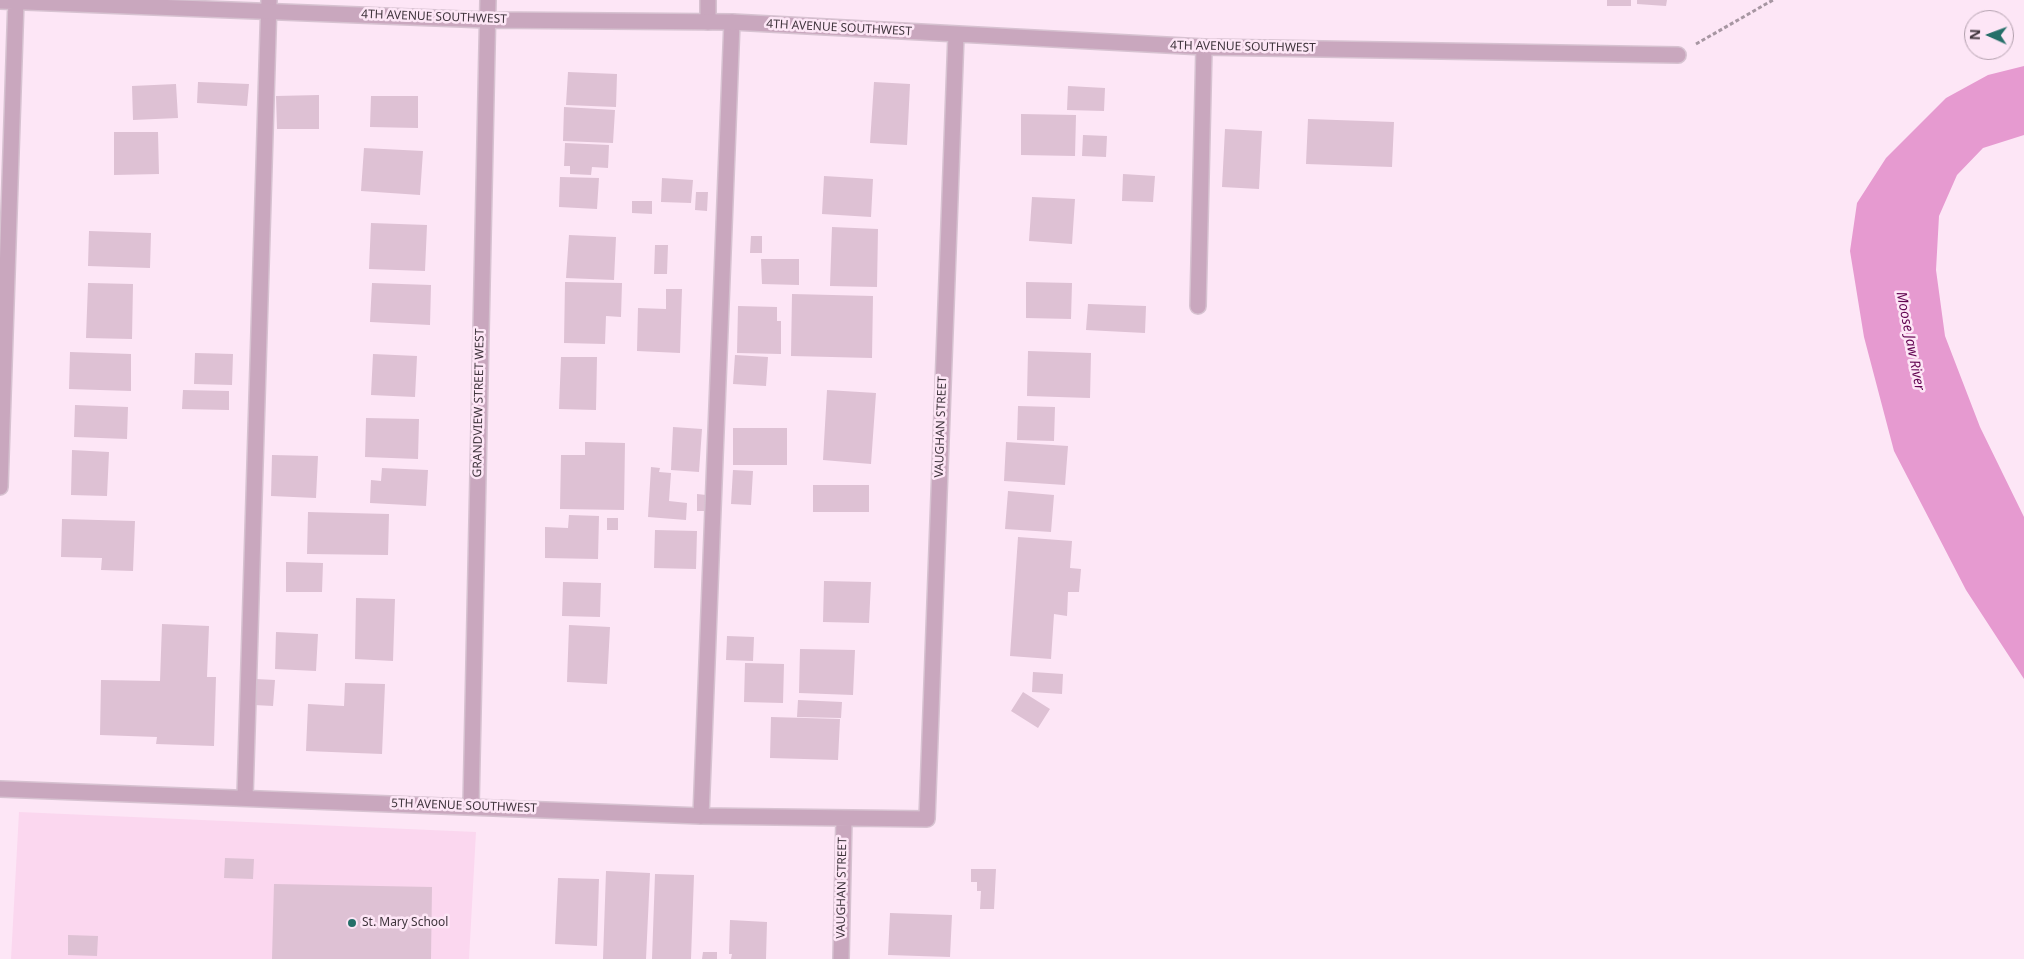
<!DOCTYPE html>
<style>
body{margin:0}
#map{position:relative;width:2024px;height:959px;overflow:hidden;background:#fde6f6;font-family:"Noto Sans",sans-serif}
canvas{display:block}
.north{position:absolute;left:1964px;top:10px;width:50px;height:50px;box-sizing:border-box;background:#fde6f6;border:1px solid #b19fac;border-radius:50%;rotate:272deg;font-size:14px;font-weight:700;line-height:20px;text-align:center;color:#3f343c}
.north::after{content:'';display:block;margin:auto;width:18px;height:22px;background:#256f69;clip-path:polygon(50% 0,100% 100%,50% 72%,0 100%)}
</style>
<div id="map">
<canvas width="2024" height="959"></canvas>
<div class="north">N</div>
</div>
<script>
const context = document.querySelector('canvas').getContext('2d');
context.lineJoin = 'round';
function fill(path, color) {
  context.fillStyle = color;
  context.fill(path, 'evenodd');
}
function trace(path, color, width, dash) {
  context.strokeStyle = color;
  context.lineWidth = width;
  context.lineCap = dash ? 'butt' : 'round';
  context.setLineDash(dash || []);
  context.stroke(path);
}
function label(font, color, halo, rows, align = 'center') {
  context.font = font + ' "Noto Sans",sans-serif';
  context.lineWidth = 5;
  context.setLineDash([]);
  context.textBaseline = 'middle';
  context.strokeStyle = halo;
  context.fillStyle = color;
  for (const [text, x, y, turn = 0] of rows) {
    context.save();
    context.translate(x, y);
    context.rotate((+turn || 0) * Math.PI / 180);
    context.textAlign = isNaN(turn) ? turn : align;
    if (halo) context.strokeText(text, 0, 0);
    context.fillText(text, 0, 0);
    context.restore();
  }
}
const built = new Path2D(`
 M19,812L476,832L469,959H11Z`);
const water = new Path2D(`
 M2024,66V135L1983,148L1957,175L1939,216L1936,270L1945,336L1980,427L2024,517V679L1966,590L1894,451L1864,337L1850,251L1857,203L1886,158L1946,98L1988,75Z`);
const building = new Path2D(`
 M1607,0H1631V6H1607Z
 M1637,0H1667L1666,6L1637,4Z
 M568,72L617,74L616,107L566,105Z
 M198,82L249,84L247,106L197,103Z
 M874,82L910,84L907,145L870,143Z
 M176,84L178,118L133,120L132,86Z
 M1068,86L1105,88L1104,111L1067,110Z
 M319,95V129H277L276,96Z
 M371,96H418V128L370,127Z
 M564,107L615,110L613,143L563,141Z
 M1021,114L1076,115L1075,156L1021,155Z
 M1308,119L1394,122L1392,167L1306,164Z
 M1225,129L1262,131L1259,189L1222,187Z
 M114,132H158L159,174L114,175Z
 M1083,135L1107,136L1106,157L1082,156Z
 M565,143L609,145L608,168L592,167L591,175L570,174V166H564Z
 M364,148L423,151L420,195L361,191Z
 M1123,174L1155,176L1153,202L1122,201Z
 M824,176L873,179L871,217L822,214Z
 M560,177L599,178L597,209L559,207Z
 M662,178L693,180L691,203L661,202Z
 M696,192H708L707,211L695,210Z
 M1032,197L1075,199L1072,244L1029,241Z
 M632,201H652V214L632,213Z
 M371,223L427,225L425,271L369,269Z
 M832,227L878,229L877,287L830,286Z
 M89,231L151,233L150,268L88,266Z
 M569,235L616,237L614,280L566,278Z
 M751,236H762V253H750Z
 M655,245H668L667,274H654Z
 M761,259H799V285L762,284Z
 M565,282L622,283L621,317L606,316L605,344L564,343Z
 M1026,282L1072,283L1071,319L1026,318Z
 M88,283L133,284L132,339L86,338Z
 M372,283L431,285L430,325L370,322Z
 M666,289H682L680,353L637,351L638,308L666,309Z
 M792,294L873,296L872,358L791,356Z
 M1088,304L1146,306L1145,333L1086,330Z
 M738,306L777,307V321H781V354L737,353Z
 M1028,351L1091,353L1090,398L1027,396Z
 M70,352L131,354V391L69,389Z
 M195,353L233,354L232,385L194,384Z
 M373,354L417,356L415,397L371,395Z
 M735,355L768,357L766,386L733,384Z
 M561,357H597L596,410L559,409Z
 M183,390L229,391V410L182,409Z
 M827,390L876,393L871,464L823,460Z
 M75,405L128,407L127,439L74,437Z
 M1018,406L1055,407L1054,441L1017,440Z
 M366,418L419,419L418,459L365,457Z
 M673,427L702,429L699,472L671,470Z
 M733,428H787V465H733Z
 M585,442L625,443L624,510L560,509L561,455H585Z
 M1006,442L1068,446L1065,485L1004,481Z
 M72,450L109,452L107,496L71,495Z
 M272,455L318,456L316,498L271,496Z
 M651,467L660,468L659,472L671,473L669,501L687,503L686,520L648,517Z
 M382,468L428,470L426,506L370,503L371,480L381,481Z
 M733,470L753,471L751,505L731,504Z
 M813,485H869V512H813Z
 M1008,491L1054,495L1051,532L1005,529Z
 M697,494L706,495V511H697Z
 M308,512L389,514L388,555L307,554Z
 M569,515L599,516L598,559L545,558V527L568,528Z
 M607,518H618V530H607Z
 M62,519L135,521L133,571L101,570L102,558L61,557Z
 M655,530L697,531L696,569L654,568Z
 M1018,537L1072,541L1070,568L1081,569L1079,592H1068L1067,616L1054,614L1051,659L1010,656Z
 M286,562L323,563L322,592H286Z
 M824,581L871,582L869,623L823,622Z
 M563,582L601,583L600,617L562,616Z
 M356,598L395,599L393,661L355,659Z
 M162,624L209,626L207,677H216L214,746L156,744L157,737L100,735L101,680L160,681Z
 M569,625L610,627L607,684L567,682Z
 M276,632L318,634L316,671L275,669Z
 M727,636L754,637L753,661L726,660Z
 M800,649L855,650L853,695L799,693Z
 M745,663L784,664L783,703L744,702Z
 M1033,672L1063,674L1062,694L1032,692Z
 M256,679L275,680L273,706L254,705Z
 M345,683L385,684L382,754L306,751L308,704L344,706Z
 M1023,692L1050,709L1038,728L1011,711Z
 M798,700L842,702L841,718L797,717Z
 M771,717L840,719L838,760L770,758Z
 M225,858L254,859L253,879L224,878Z
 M971,869H996L994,909H980L981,891H977V882H971Z
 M606,871L650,873L646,959H603Z
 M655,874L694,875L691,959H652Z
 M558,878L599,879L597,946L555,944Z
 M274,884L432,887L431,959H272Z
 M890,913L952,915L950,957L888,955Z
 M730,920L767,922L766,959H731L732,954H729Z
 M68,935L98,936L97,956L68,955Z
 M703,952H717V959H702Z`);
const path = new Path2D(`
 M1696,44L1773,0`);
const lane = new Path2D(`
 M708,22V0
 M1198,306L1204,47
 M245,797L269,0
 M701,816L732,22`);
const street = new Path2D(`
 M0,1L487,20L732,22L1204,47L1678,55
 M0,487L16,0
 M0,789L701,816L927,819L956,35
 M471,806L488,0
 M841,959L844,818`);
const markers = [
 [352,923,5,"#256f69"]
];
const streetNames = [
 ["4TH AVENUE SOUTHWEST",434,17,2],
 ["4TH AVENUE SOUTHWEST",839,28,3],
 ["4TH AVENUE SOUTHWEST",1243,47,1],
 ["GRANDVIEW STREET WEST",479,403,-89],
 ["VAUGHAN STREET",941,427,-88],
 ["5TH AVENUE SOUTHWEST",464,806,2],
 ["VAUGHAN STREET",842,888,-89]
];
const poiNames = [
 ["St. Mary School",362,923]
];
const waterNames = [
 ["Moose Jaw River",1910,341,79]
];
fill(built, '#fbd7ef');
fill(water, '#e69ad0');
fill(building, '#dec1d4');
trace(lane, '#d7c2d1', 18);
trace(street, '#d7c2d1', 18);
trace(path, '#a796a2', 3, [4, 2.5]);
trace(lane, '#c9a7be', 15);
trace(street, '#c9a7be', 15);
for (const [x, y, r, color] of markers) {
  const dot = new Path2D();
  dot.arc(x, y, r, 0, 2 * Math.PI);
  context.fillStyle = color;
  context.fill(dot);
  trace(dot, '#fde6f6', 2);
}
label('12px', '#3f343c', '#fde6f6', streetNames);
label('12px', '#3f343c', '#fde6f6', poiNames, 'left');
label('italic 14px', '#630652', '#fde6f6', waterNames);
</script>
